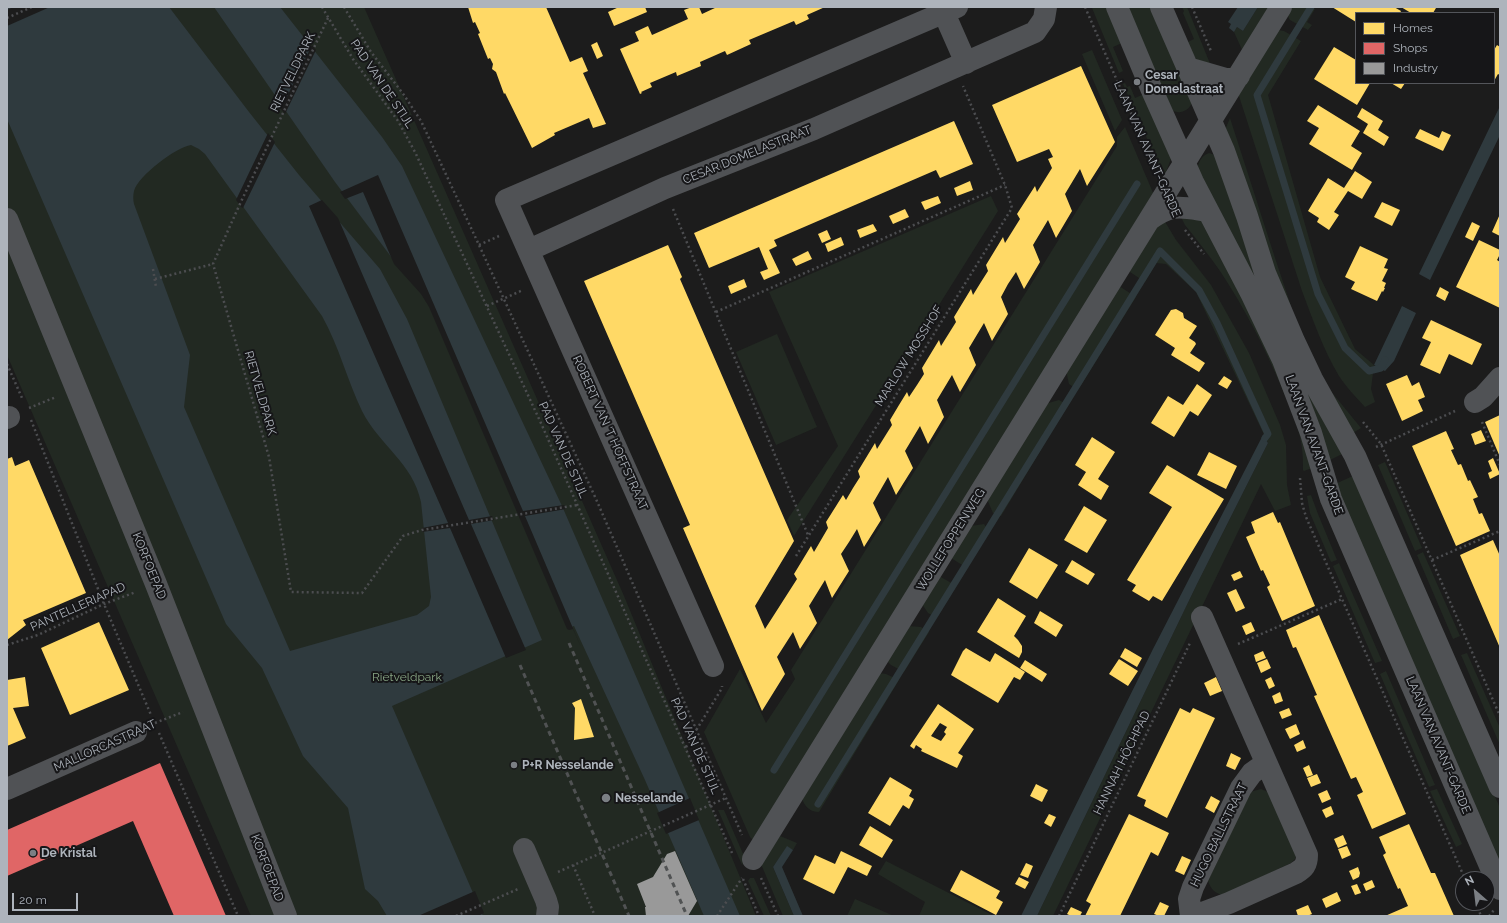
<!DOCTYPE html>
<meta charset="utf-8">
<style>
body{margin:0}
#map{position:relative;width:1507px;height:923px;overflow:hidden;background:#1c1c1c;font-family:Raleway,sans-serif}
canvas{display:block}
.frame{position:absolute;inset:0;border:8px solid #aeb4bc;pointer-events:none}
.legend{position:absolute;left:1355px;top:12px;width:140px;height:72px;box-sizing:border-box;background:#161618;border:1px solid #53555a;margin:0;padding:5px 7px;list-style:none;font-size:12px;color:#aeb4bc}
.legend li{display:flex;align-items:center;gap:8px;height:20px}
.legend b{width:20px;border:1px solid #53555a}
.north{position:absolute;left:1455px;top:871px;width:40px;height:40px;box-sizing:border-box;background:#161618;border:1px solid #53555a;border-radius:50%;rotate:332deg;font-size:11px;font-weight:700;line-height:16px;text-align:center;color:#aeb4bc}
.north::after{content:'';display:block;margin:auto;width:14px;height:18px;background:#7b7f84;clip-path:polygon(50% 0,100% 100%,50% 72%,0 100%)}
.scale{position:absolute;left:12px;top:893px;width:66px;height:18px;box-sizing:border-box;border:2px solid #aeb4bc;border-top:0;padding-left:5px;font-size:12px;line-height:14px;white-space:nowrap;color:#aeb4bc;-webkit-text-stroke:3px #161618;paint-order:stroke}
</style>
<div id="map">
<canvas width="1507" height="923"></canvas>
<div class="frame"></div>
<ul class="legend">
<li><b style="height:11px;background:#ffd966"></b>Homes</li>
<li><b style="height:11px;background:#e06666"></b>Shops</li>
<li><b style="height:11px;background:#999"></b>Industry</li>
</ul>
<div class="north">N</div>
<div class="scale">20 m</div>
</div>
<script>
const context = document.querySelector('canvas').getContext('2d');
context.lineJoin = 'round';
function fill(path, color) {
  context.fillStyle = color;
  context.fill(path, 'evenodd');
}
function trace(path, color, width, dash) {
  context.strokeStyle = color;
  context.lineWidth = width;
  context.lineCap = dash ? 'butt' : 'round';
  context.setLineDash(dash || []);
  context.stroke(path);
}
function label(font, color, halo, rows, align = 'center') {
  context.font = font + ' Raleway,sans-serif';
  context.lineWidth = 4;
  context.setLineDash([]);
  context.textBaseline = 'middle';
  context.strokeStyle = halo;
  context.fillStyle = color;
  for (const [text, x, y, turn = 0] of rows) {
    context.save();
    context.translate(x, y);
    context.rotate((+turn || 0) * Math.PI / 180);
    context.textAlign = isNaN(turn) ? turn : align;
    if (halo) context.strokeText(text, 0, 0);
    context.fillText(text, 0, 0);
    context.restore();
  }
}
const green = new Path2D(`
 M7,7H364L624,596L756,916H251L7,355Z
 M1095,7H1107L1122,43L1113,47L1123,71L1119,73L1092,8Z
 M1125,7H1152L1192,103C1188,111 1181,114 1173,111Z
 M1182,7H1187L1211,66L1192,57L1186,43L1194,39L1183,13L1184,11Z
 M1258,7H1271L1243,52L1234,32L1237,27L1243,31Z
 M1291,7H1312L1315,9L1307,22L1312,25L1308,30L1290,20L1287,14Z
 M1277,30L1284,31L1301,41L1268,95L1320,277L1355,349L1374,365L1371,389L1375,402L1365,407C1356,397 1346,387 1339,376C1323,349 1313,320 1302,291L1238,93Z
 M1092,50L1122,120L1115,131L1082,54Z
 M1125,83L1127,87L1130,86L1135,98L1144,94L1172,156L1164,177L1123,84Z
 M1230,118L1276,261L1293,312L1308,349L1325,384L1361,428L1353,433L1324,392L1315,375L1282,301L1275,282L1236,162L1223,131L1225,130Z
 M1125,127L1154,195L754,841L750,837L704,732L740,669L766,723L795,679L791,670L1117,146V137Z
 M1209,153L1215,155L1344,453L1328,461L1197,169C1199,162 1201,156 1209,153Z
 M991,196L998,211L794,536L787,520L838,446L769,292Z
 M1181,217L1204,221L1247,297L1299,415L1306,434L1313,466L1312,468L1304,471L1303,470C1304,435 1294,417 1281,386C1264,346 1244,307 1220,271C1209,255 1197,240 1185,225Z
 M1164,220L1176,240L1211,285L1249,353L1280,425L1286,445L1287,485L1291,505L1275,511L1261,484L1053,916H1037L1197,584L1268,443L1196,292L1166,264L1156,263L1145,282L1127,270L1151,230Z
 M1119,286L1136,297L1078,390L1069,384L1066,370Z
 M777,334L817,427L776,445L736,352Z
 M1059,400L1068,405L1001,516L993,513L987,499L1045,404Z
 M1385,462L1422,548L1415,551L1378,465Z
 M1355,475L1500,808V873L1333,485Z
 M1311,495L1318,514L1337,560L1331,562L1310,513L1307,496Z
 M984,524L989,531L967,568L951,558L971,526Z
 M1423,552L1460,636L1453,639L1417,555Z
 M1339,563L1382,661L1375,663L1333,566Z
 M939,576L955,585L935,617L928,613L922,604Z
 M908,626L921,627L929,632L904,672L891,665L887,661Z
 M1467,653L1500,728V745L1461,655Z
 M1386,671L1435,785L1429,787L1380,674Z
 M879,673L886,674L899,680L819,812C810,812 804,806 802,798Z
 M1261,789L1268,792L1296,855L1295,859L1291,863L1224,895C1215,894 1211,889 1208,881L1250,792Z
 M1437,789L1462,844L1456,847L1430,791Z
 M718,810H724L744,856V861L742,865Z
 M780,836L797,843L793,850L787,847L773,867L794,916H783L761,864Z
 M886,861L994,916H919L925,902L878,874Z
 M754,878L771,916H764L748,881L750,878Z
 M855,899L894,916H847Z`);
const water = new Path2D(`
 M7,7H169L249,112L299,175L380,269L407,319L542,640L392,706L483,916H387L378,901L365,889L348,808L303,756L262,668L226,624L7,119ZM191,145L199,149L205,154L322,316C339,346 347,380 362,411C379,445 413,463 421,502L431,597L429,606L417,615L290,651L184,407L190,355L134,204C133,200 133,195 134,191C138,176 176,147 191,145Z
 M214,7H280L382,137L402,166L562,506L740,916H704L645,780L574,626L569,628L430,306L422,292L395,262L335,182Z
 M1238,7H1258L1243,31L1237,27L1234,32L1229,28L1231,24L1228,22Z
 M1500,106V135L1430,280L1419,274Z
 M1402,306L1416,313L1394,361L1385,371L1374,365Z
 M1263,435L1268,443L1197,584L1037,916H1021L1153,649Z
 M787,846L793,850L782,867L803,916H794L773,867Z`);
const pier = new Path2D(`
 M13,7H50L7,26V10Z
 M312,45L316,50L285,114L281,109Z
 M268,133L275,142L243,208L241,207L236,200Z
 M378,175L523,511L564,505L566,509L525,516L581,647L573,629L569,630L567,629L429,307L421,294L394,264L363,192L345,199L340,192Z
 M322,200L338,218L469,520L492,516L494,520L471,524L526,650L506,658L450,528L422,532V528L448,523L309,206Z
 M690,798L699,820L666,834L657,813Z
 M475,891L484,913L478,916H418Z`);
const homes = new Path2D(`
 M468,7H546L570,62L582,57L588,71L583,73L606,124L593,128L589,118L554,133L555,135L532,148L505,93L504,94L496,72L492,69L493,64L490,58L488,59L478,34L480,33L475,22L473,23Z
 M619,7H645L647,12L614,26L608,12Z
 M692,7H699L702,14L717,7H825L807,15L809,19L796,25L794,21L749,40L751,44L727,55L725,51L700,62L701,66L677,76L676,72L650,83L652,87L641,92L642,93L640,94L620,49L639,41L635,32L648,26L652,35L688,19L684,10Z
 M1332,7H1394L1401,11L1400,13H1356V22Z
 M1401,7H1435L1436,8L1433,13H1411Z
 M597,42L603,56L597,59L591,45Z
 M1497,45L1500,47V75L1498,74L1494,81V50Z
 M1334,47L1356,60V83H1370L1357,105L1314,79Z
 M1081,66L1115,142L1087,186L1080,169L1065,194L1072,211L1056,238L1048,220L1033,245L1040,262L1024,289L1016,272L1008,284L1001,297L1008,314L992,341L984,323L969,348L976,365L960,392L952,375L937,400L944,417L928,444L920,426L905,451L913,468L896,495L888,477L873,503L881,520L864,547L857,529L849,542L841,554L849,571L832,598L825,580L809,606L817,623L800,649L793,632L777,657L785,674L762,711L683,528L690,525L584,281L668,245L682,277L680,279L794,541L755,606L765,629L797,579L794,574L811,546L814,552L828,528L826,522L843,495L846,500L853,488L860,477L858,471L875,443L877,449L892,425L890,420L899,405L907,392L909,397L917,385L924,374L922,368L939,340L941,346L956,322L954,317L971,289L973,295L981,282L988,271L986,265L1003,237L1005,243L1020,219L1017,214L1035,186L1037,192L1052,168L1048,159L1053,157L1049,149L1017,162L992,105Z
 M1391,83H1405L1401,89Z
 M1318,105L1360,131L1351,146L1362,153L1352,170L1309,144L1319,128L1307,121Z
 M1362,108L1383,121L1378,130L1389,137L1384,146L1363,133L1368,124L1357,117Z
 M954,121L973,164L940,178L936,170L774,240L777,246L769,250L780,273L764,280L760,272L768,269L759,247L709,268L694,233Z
 M1420,129L1439,138L1442,131L1451,135L1443,151L1415,138Z
 M1355,171L1372,182L1362,199L1348,191L1334,212L1339,215L1329,230L1317,222L1319,218L1308,211L1328,178L1344,188Z
 M970,181L973,190L957,196L954,188Z
 M938,196L941,203L925,210L921,202Z
 M1382,202L1400,210L1392,226L1374,217Z
 M905,209L909,217L893,224L889,216Z
 M1500,214V236L1492,232Z
 M1472,222L1480,226L1473,241L1465,237Z
 M873,224L877,231L860,238L857,230Z
 M827,230L831,239L822,243L818,234Z
 M841,237L844,245L828,252L825,244Z
 M1479,240L1500,250V254L1497,260L1500,262V308L1456,287Z
 M1360,246L1388,259L1384,268L1388,269L1382,281L1386,283L1384,288H1385L1383,292L1382,291L1377,301L1351,289L1355,282L1345,277Z
 M808,251L812,259L796,266L792,259Z
 M744,279L747,287L731,294L728,286Z
 M1440,287L1449,292L1445,301L1436,296Z
 M1176,309L1183,313L1184,318L1197,326L1189,338L1195,342L1196,344L1190,353L1205,363L1199,372L1171,355L1175,348L1155,335L1171,310Z
 M1431,320L1482,344L1472,365L1449,354L1440,374L1420,365L1431,342L1422,338Z
 M1407,375L1412,386L1419,382L1425,397L1418,400L1423,411L1402,421L1386,384Z
 M1224,376L1232,381L1227,389L1218,384Z
 M1197,384L1212,395L1198,416L1190,411L1174,437L1151,423L1168,396L1183,405Z
 M1500,415V457L1485,422Z
 M1481,430L1486,441L1475,445L1471,434Z
 M1446,431L1454,449L1451,450L1458,465L1461,464L1468,481L1470,480L1478,497L1473,499L1479,514L1482,513L1490,531L1456,546L1412,446Z
 M1092,437L1115,452L1098,479L1109,486L1101,500L1078,485L1086,472L1075,465Z
 M1209,452L1237,466L1226,489L1197,475Z
 M12,457L15,466L29,460L86,593L23,620L26,625L7,640V459Z
 M1493,458L1500,474L1490,479L1488,473L1492,471L1488,461Z
 M1167,465L1224,499L1162,601L1153,596L1149,601L1132,591L1136,585L1127,580L1172,507L1149,493Z
 M1084,506L1107,520L1087,553L1064,540Z
 M1273,512L1278,523L1280,522L1315,606L1282,621L1267,587L1270,585L1263,570L1261,571L1246,537L1255,533L1251,522Z
 M1493,540L1500,556V648L1460,555Z
 M1029,548L1058,565L1037,599L1009,582Z
 M1072,560L1095,574L1088,585L1065,572Z
 M1240,571L1243,577L1234,581L1231,575Z
 M1236,589L1245,608L1236,612L1227,593Z
 M998,598L1026,616L1014,636L1018,640L1022,646V652L1019,658L977,632Z
 M1040,611L1063,625L1056,637L1034,623Z
 M1319,615L1406,814L1372,829L1357,795L1363,792L1356,777L1351,779L1314,696L1317,695L1296,647L1293,648L1286,630Z
 M99,622L129,690L70,715L41,648Z
 M1251,622L1255,631L1246,635L1242,626Z
 M966,648L990,662L995,653L1025,672L1020,680L1014,677L998,703L951,675L963,651Z
 M1125,648L1142,658L1137,667L1120,657Z
 M1263,651L1266,658L1256,662L1254,655Z
 M1119,659L1138,671L1128,686L1109,674Z
 M1267,659L1271,668L1261,673L1257,663Z
 M1025,660L1047,674L1042,682L1020,668Z
 M25,677L29,706L13,708L26,738L7,746V680Z
 M1216,677L1222,691L1210,696L1204,683Z
 M1271,677L1275,686L1269,689L1265,680Z
 M1280,692L1283,701L1275,704L1272,696Z
 M581,699L594,737L574,740L575,708L572,703Z
 M938,704L974,729L958,753L963,756L957,768L921,751L922,749L916,745L914,749L910,746ZM940,723L947,727L944,732L946,734L941,741L931,736Z
 M1180,708L1190,713L1193,708L1215,718L1167,818L1144,806L1146,800L1137,796Z
 M1289,708L1292,715L1282,719L1279,712Z
 M1296,724L1300,734L1290,739L1285,729Z
 M1303,740L1306,748L1297,752L1294,745Z
 M1231,753L1241,758L1235,770L1226,766Z
 M1309,765L1313,775L1307,777L1303,768Z
 M1317,774L1321,783L1311,787L1307,778Z
 M890,777L912,790L909,796L914,799L909,809L903,805L890,826L868,813Z
 M1036,784L1048,790L1042,802L1030,796Z
 M1327,790L1331,799L1322,803L1318,794Z
 M1211,796L1220,801L1214,813L1205,808Z
 M1331,806L1334,814L1326,818L1322,810Z
 M1049,814L1056,817L1051,827L1044,823Z
 M1129,814L1169,833L1158,856L1151,852L1120,916H1085L1091,904L1086,901Z
 M1409,824L1431,873H1435L1454,916H1385L1408,906L1400,888L1398,889L1383,855L1386,853L1379,837Z
 M870,826L893,840L882,858L859,845Z
 M1343,835L1347,844L1338,848L1334,839Z
 M1347,846L1351,855L1342,859L1338,849Z
 M841,851L872,866L867,876L848,867L834,894L803,879L815,855L835,864Z
 M1182,856L1191,860L1184,875L1175,871Z
 M1026,863L1033,866L1028,878L1020,875Z
 M1358,867L1360,873L1359,877L1353,880L1349,871Z
 M961,870L1000,891L996,898L1003,902L996,915L950,891Z
 M1019,877L1029,882L1025,889L1015,884Z
 M1372,880L1375,887L1366,891L1363,884Z
 M1357,884L1361,893L1355,895L1351,886Z
 M1337,892L1341,901L1326,908L1322,899Z
 M1160,902L1169,906L1164,916H1159L1154,914Z
 M1308,905L1312,914L1307,916H1298L1296,910Z
 M1071,907L1082,912L1080,916H1071L1067,914Z`);
const shops = new Path2D(`
 M160,763L226,916H174L133,821L7,876V830Z`);
const industry = new Path2D(`
 M675,851L697,901L688,916H646L645,907H646L637,884L653,877L667,854Z`);
const stream = new Path2D(`
 M1311,7L1257,95L1318,294L1345,348L1369,371L1381,368L1385,360
 M774,770L1137,184
 M818,804L1160,251L1199,290L1217,323L1268,434L1265,438`);
const path = new Path2D(`
 M322,7L353,59L398,121L415,152L540,421L732,853
 M344,7L371,52L404,95L421,121L479,245L596,499L742,835
 M1085,7L1155,168
 M1192,7L1211,51
 M7,18L32,7
 M328,18L239,206L213,264L269,457L291,592L362,593L403,536L422,530L578,505
 M673,209L808,535
 M1185,230L1204,254
 M479,245L499,236
 M153,269L156,287
 M155,279L213,264
 M487,306L523,290
 M716,312L1005,185
 M7,364L22,398
 M29,408L56,397
 M31,420L104,604L151,715
 M1363,422L1381,444L1500,716
 M1482,422L1500,465
 M1376,447L1455,411
 M1300,478L1302,503L1306,517L1465,879
 M796,556L1012,208L1005,185L963,86
 M1432,560L1500,531
 M1238,644L1342,599
 M7,645L38,635L104,604L136,592
 M155,723L183,712
 M159,733L238,916
 M686,747L722,688V686
 M573,865L595,916
 M558,872L726,798
 M761,878L778,916
 M743,879L759,916
 M1476,903L1481,916
 M456,916L518,889
 M717,916L742,878
 M1059,916L1190,643
 M1489,916L1494,910`);
const minor = new Path2D(`
 M1117,7L1151,88L1193,182L1252,295L1283,360L1311,433L1331,499L1500,889
 M1161,7L1224,151L1247,216L1265,273L1294,341L1312,379L1355,456L1500,787
 M944,13L966,63
 M1188,68L1226,79H1232L1239,76
 M7,219L156,584L286,916
 M1149,220C1172,203 1181,207 1207,211
 M529,250L665,188L814,129L1035,32L1044,19L1046,7
 M1475,402L1483,397L1500,378
 M7,418L9,417
 M713,666L506,200L957,7
 M7,789L136,732
 M524,849L546,900L548,907L547,916
 M753,859L1281,7
 M1191,916L1189,899L1193,887L1241,788L1252,773L1266,763
 M1194,916L1229,903L1296,873C1304,868 1307,865 1307,855L1202,617`);
const rail = new Path2D(`
 M569,643L687,916
 M520,665L629,916`);
const markers = [
 [1137,82,4,"#7b7f84"],
 [514,765,4,"#7b7f84"],
 [606,798,5,"#7b7f84"],
 [33,853,4,"#7b7f84"]
];
const streetNames = [
 ["RIETVELDPARK",293,72,-64],
 ["PAD VAN DE STIJL",382,84,56],
 ["LAAN VAN AVANT-GARDE",1147,149,66],
 ["CESAR DOMELASTRAAT",747,155,-22],
 ["MARLOW MOSSHOF",909,356,-58],
 ["RIETVELDPARK",260,393,74],
 ["ROBERT VAN 'T HOFFSTRAAT",610,433,66],
 ["LAAN VAN AVANT-GARDE",1314,445,70],
 ["PAD VAN DE STIJL",563,450,66],
 ["WOLLEFOPPENWEG",951,540,-58],
 ["KORFOEPAD",149,566,68],
 ["PANTELLERIAPAD",78,607,-24],
 ["LAAN VAN AVANT-GARDE",1438,745,67],
 ["MALLORCASTRAAT",105,746,-24],
 ["PAD VAN DE STIJL",695,746,66],
 ["HANNAH HÖCHPAD",1122,763,-64],
 ["HUGO BALLSTRAAT",1219,835,-64],
 ["KORFOEPAD",267,868,69]
];
const poiNames = [
 ["Cesar",1145,75],
 ["Domelastraat",1145,89],
 ["P+R Nesselande",522,765],
 ["Nesselande",615,798],
 ["De Kristal",41,853]
];
const parkNames = [
 ["Rietveldpark",407,677]
];
fill(green, '#222922');
fill(water, '#2f3a3e');
fill(pier, '#1c1c1c');
fill(homes, '#ffd966');
fill(shops, '#e06666');
fill(industry, '#999');
trace(stream, '#2f3a3e', 7);
trace(path, '#4c4d50', 2.5, [2, 3]);
trace(minor, '#505255', 22);
trace(rail, '#505253', 3, [5, 4]);
for (const [x, y, r, color] of markers) {
  const dot = new Path2D();
  dot.arc(x, y, r, 0, 2 * Math.PI);
  context.fillStyle = color;
  context.fill(dot);
  trace(dot, '#161618', 1.5);
}
label('12px', '#aeb4bc', '#161618', streetNames);
label('bold 12px', '#aeb4bc', '#161618', poiNames, 'left');
label('12px', '#89a685', '#161618', parkNames);
</script>
